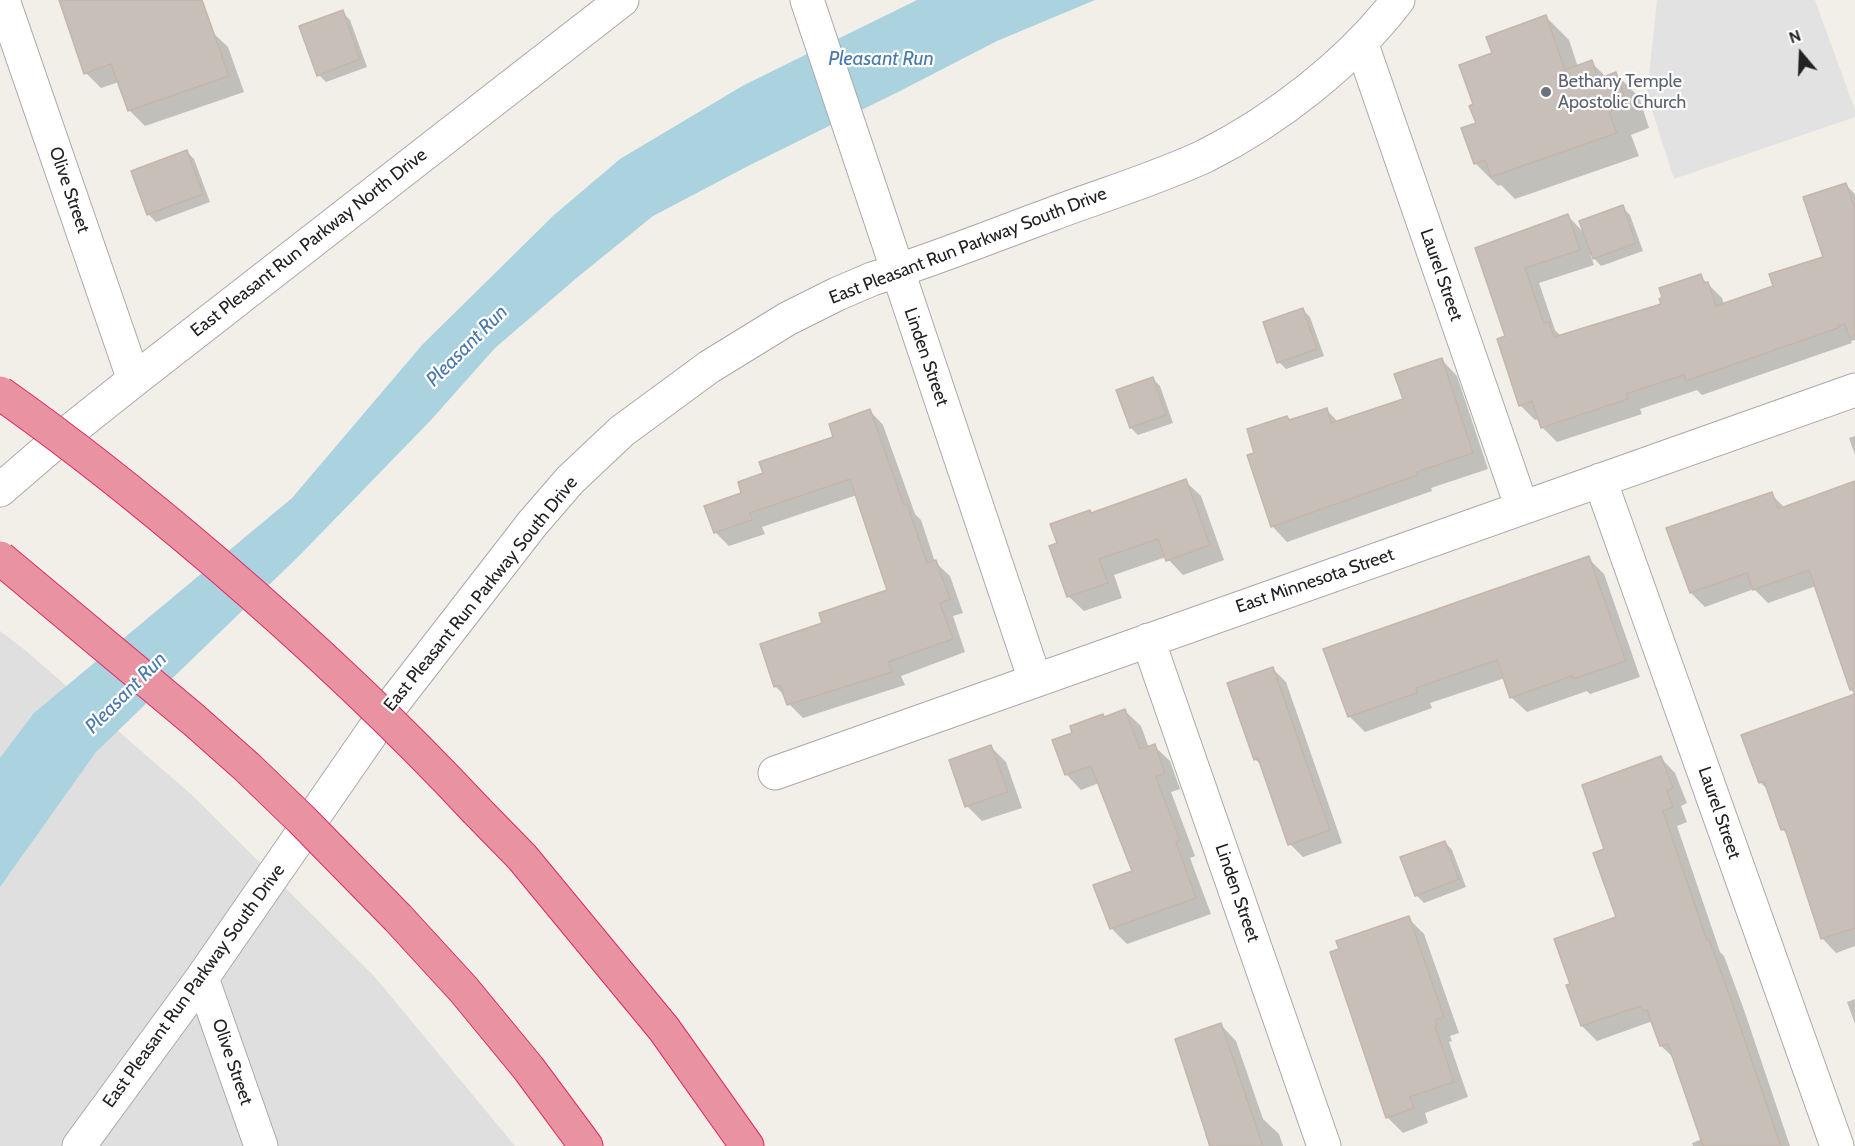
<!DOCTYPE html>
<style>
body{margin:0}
#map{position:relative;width:1855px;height:1146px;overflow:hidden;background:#f2efe9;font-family:Cabin,sans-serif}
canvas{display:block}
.north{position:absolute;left:1771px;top:24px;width:60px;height:60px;-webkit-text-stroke:4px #fff;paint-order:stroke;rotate:341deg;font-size:16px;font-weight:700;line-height:24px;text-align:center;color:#222}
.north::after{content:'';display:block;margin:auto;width:21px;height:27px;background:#222;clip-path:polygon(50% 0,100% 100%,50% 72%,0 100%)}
</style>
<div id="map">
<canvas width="1855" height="1146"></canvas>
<div class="north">N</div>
</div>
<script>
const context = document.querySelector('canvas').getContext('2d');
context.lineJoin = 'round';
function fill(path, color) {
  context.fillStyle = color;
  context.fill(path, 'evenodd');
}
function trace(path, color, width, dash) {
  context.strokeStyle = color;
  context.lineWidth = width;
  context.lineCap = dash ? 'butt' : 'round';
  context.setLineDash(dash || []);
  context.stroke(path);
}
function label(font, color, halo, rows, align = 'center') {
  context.font = font + ' Cabin,sans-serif';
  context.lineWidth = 4.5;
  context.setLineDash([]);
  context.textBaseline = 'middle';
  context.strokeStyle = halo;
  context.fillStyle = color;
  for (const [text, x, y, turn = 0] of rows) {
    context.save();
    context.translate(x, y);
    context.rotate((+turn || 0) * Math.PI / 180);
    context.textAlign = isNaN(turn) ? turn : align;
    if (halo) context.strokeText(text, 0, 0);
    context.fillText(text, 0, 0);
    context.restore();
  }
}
const residential = new Path2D(`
 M0,631L25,650L193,796L374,976L515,1146H0Z`);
const parking = new Path2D(`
 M1657,0H1815L1855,110V117L1674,179L1647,95Z`);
const water = new Path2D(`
 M917,0H1095L997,41L902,90L750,165L653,216L579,276L495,348L431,420L300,555L96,752L0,887V758L34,713L292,498L422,345L554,215L620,159L744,85Z`);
const shadow = new Path2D(`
 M59,0H198L212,32L228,47L244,92L145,126L129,110L119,82L101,88L86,73Z
 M342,12L350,20L367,67L326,82L319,75Z
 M1546,17L1569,40L1578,67L1591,62L1607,78L1616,74L1639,97L1649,128L1631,135L1639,156L1515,199L1501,185L1498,186L1475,163L1478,124L1475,105L1494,54Z
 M187,152L194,159L210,202L156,222L148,214Z
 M1846,185L1855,194V340L1851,341L1852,343L1702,395L1697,390L1640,409L1642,414L1557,442L1542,427L1539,419L1535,420L1520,405L1507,337L1476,249L1568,216L1585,234L1622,207L1630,215L1643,251L1601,266L1590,254L1594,265L1539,283L1555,330L1562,337L1662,305L1700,276L1722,298L1724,305L1775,287L1825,258Z
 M1303,310L1310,317L1324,356L1286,369L1279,362Z
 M1442,360L1457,376L1488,469L1431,488L1432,491L1287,542L1272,526L1256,454L1287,417L1290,421L1326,409L1338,422L1404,400Z
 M1152,378L1160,386L1173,423L1138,435L1131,428Z
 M870,411L883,425L915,514L921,520L935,562L950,576L963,613L953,616L965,652L901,676L905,685L803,718L789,704L786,697L775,686L824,624L889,591L857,495L762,527L765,534L729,546L715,532L743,494L765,474L835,438Z
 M1855,436V455L1849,438Z
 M1185,481L1201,496L1224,560L1183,575L1166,557L1114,575L1122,598L1084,611L1068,596L1059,544L1090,512L1092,514Z
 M1855,483V946L1836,953L1822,938L1788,835L1782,829L1769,791L1760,782L1854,696L1816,586L1768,603L1754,589L1705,607L1691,593L1771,494L1785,508Z
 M1588,558L1604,574L1640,677L1590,694L1587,691L1527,712L1511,697L1505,678L1430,703L1432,708L1365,732L1350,717L1325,650Z
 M1273,669L1286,682L1342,843L1303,857L1290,844L1262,766L1255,759Z
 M1125,711L1141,726L1149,748L1154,746L1170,761L1180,789L1171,792L1195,856L1190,858L1211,914L1127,944L1111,928L1134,872L1099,783L1081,790L1066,774L1105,718Z
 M991,747L1006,762L1022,808L982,821L967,806Z
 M1661,758L1675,773L1687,803L1681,806L1687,822L1677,826L1720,952L1724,956L1744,1010L1790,1146H1693L1692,1143L1702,1139L1674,1058L1661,1046L1653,1021L1597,1041L1582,1026L1568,986L1572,985L1617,918L1606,850Z
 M1445,842L1452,850L1466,887L1424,903L1416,895Z
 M1408,918L1424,934L1459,1033L1450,1036L1452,1041L1449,1042L1468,1097L1425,1113L1428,1123L1403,1133L1387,1117Z
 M1855,999V1024L1847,1002Z
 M1221,1025L1236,1041L1263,1119L1279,1134L1283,1146H1209L1205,1134L1207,1133Z`);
const building = new Path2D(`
 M59,0H202L229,76L128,111L111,64L84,74Z
 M343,10L360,59L317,76L299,26Z
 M1546,15L1565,70L1592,60L1598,79L1616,72L1627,105L1609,112L1617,133L1491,177L1485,160L1474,164L1461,128L1476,123L1469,106L1473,104L1459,65L1492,53L1486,37Z
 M187,150L203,194L147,215L131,171Z
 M1846,183L1855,209V336L1849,337L1845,324L1838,326V328L1686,381L1684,375L1626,394L1628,399L1541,428L1532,401L1519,406L1497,339L1505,336L1475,248L1568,214L1580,250L1525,268L1544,323L1549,322L1554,337L1661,304L1659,299L1662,297L1659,288L1701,274L1704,283L1708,282L1716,306L1773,286L1769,274L1823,257L1803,197Z
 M1623,205L1636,243L1593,259L1579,221Z
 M1303,308L1317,349L1277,363L1263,322Z
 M1442,358L1473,453L1417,472L1418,475L1271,527L1247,455L1254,453L1247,429L1287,416L1289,420L1327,408L1331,423L1403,399L1394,374Z
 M1153,377L1166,415L1130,428L1116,390Z
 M870,409L904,505L907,504L927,563L936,560L950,599L940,603L953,639L888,662L892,672L787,705L780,685L774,687L760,644L822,623L819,613L887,590L850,479L750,513L752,520L714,533L704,506L741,493L738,482L763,473L759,462L833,437L829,424Z
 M1186,479L1210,545L1166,561L1158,539L1099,559L1108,583L1067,597L1049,546L1057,543L1050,524L1090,510L1091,513Z
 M1855,481V689L1850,690L1809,570L1753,590L1747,573L1690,593L1666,528L1772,492L1778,509Z
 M1589,556L1626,661L1573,679L1572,676L1510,698L1497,660L1416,688L1417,693L1348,717L1323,649Z
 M1273,667L1330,830L1288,845L1258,758L1254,760L1227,683Z
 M1855,694V928L1821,939L1785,829L1781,830L1764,781L1759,783L1741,735Z
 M1125,709L1140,749L1155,744L1165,773L1156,777L1180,840L1176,842L1196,898L1110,929L1093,885L1132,871L1091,766L1065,775L1052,740L1072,733L1070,726L1103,714L1104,717Z
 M991,745L1008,792L965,807L949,760Z
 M1661,756L1673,788L1667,791L1673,807L1663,811L1707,940L1709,939L1729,994L1781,1146H1703L1668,1044L1660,1046L1647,1010L1643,1011L1641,1006L1581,1026L1566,985L1570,984L1554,939L1616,917L1593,853L1604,849L1582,785Z
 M1445,841L1459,879L1415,896L1400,857Z
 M1409,916L1444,1017L1435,1020L1437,1026H1435L1454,1082L1410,1097L1414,1108L1386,1118L1330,952L1339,949L1336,941Z
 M1221,1023L1263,1146H1210L1175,1039Z`);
const minor = new Path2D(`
 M3,0L134,380
 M807,0L1035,680
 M1361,42L1522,508
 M1600,480L1837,1146
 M0,490L51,446L134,380L622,0
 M1148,640L1324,1146
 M775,773L1855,390
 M202,978L261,1146
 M79,1146L202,978L384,715L532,524L570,480L622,431L709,367L787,319L837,294L872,279C933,260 992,236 1052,214C1102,195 1156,179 1205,156C1275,121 1350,63 1398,0`);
const highway = new Path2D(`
 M477,811L522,857L664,1029L747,1146
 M398,918L464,990L529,1069L586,1146`);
const highwayBridge = new Path2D(`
 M0,393C74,445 145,502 214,561C306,640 394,722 477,811
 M0,558L194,720L247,767L302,820L398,918`);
const markers = [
 [1546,92,6,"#6b7280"]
];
const worshipNames = [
 ["Bethany Temple",1558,82],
 ["Apostolic Church",1558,103]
];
const streetNames = [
 ["Olive Street",69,190,71],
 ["East Pleasant Run Parkway North Drive",309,243,-38],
 ["East Pleasant Run Parkway South Drive",968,246,-21],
 ["Laurel Street",1441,275,71],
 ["Linden Street",926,357,71],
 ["East Minnesota Street",1315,581,-19],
 ["East Pleasant Run Parkway South Drive",481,594,-51],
 ["Laurel Street",1719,813,71],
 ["Linden Street",1237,893,71],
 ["East Pleasant Run Parkway South Drive",194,986,-54],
 ["Olive Street",232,1062,71]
];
const waterNames = [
 ["Pleasant Run",881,59],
 ["Pleasant Run",467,346,-45],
 ["Pleasant Run",126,693,-45]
];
fill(residential, '#e0dfdf');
fill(parking, '#e2e2e2');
fill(water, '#aad3df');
fill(shadow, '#0003');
fill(building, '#c7bfb8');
trace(building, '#c4b6ab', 1.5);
trace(minor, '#a9a9a9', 35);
trace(highway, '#dc2a67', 35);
trace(minor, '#fff', 33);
trace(highway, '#e892a2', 33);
trace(highwayBridge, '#dc2a67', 35, []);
trace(highwayBridge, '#e892a2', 33);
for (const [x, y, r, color] of markers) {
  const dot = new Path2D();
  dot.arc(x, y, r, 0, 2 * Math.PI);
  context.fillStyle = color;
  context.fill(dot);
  trace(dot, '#fff', 2);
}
label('18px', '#5b616d', '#fff', worshipNames, 'left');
label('18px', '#222', '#fff', streetNames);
label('italic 20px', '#4a7aab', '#fff', waterNames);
</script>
